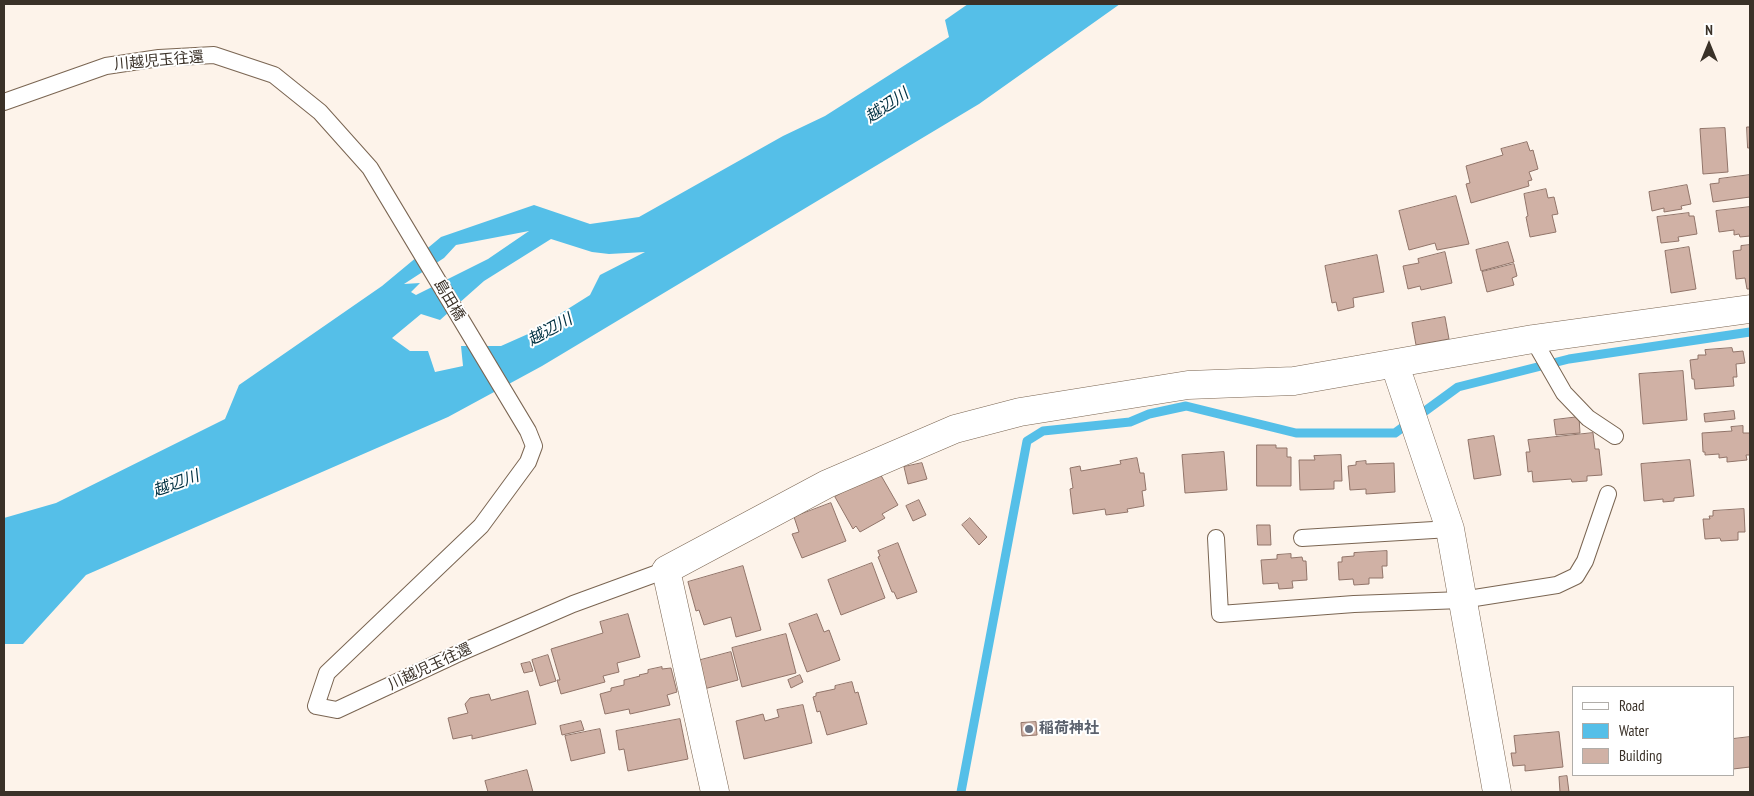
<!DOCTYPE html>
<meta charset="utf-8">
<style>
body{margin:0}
#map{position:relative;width:1754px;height:796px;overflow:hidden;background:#fdf3ea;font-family:"PT Sans Narrow",sans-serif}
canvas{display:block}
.frame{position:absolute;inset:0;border:5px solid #3a3128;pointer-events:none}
.legend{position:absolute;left:1572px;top:686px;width:162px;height:90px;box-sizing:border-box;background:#fff;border:1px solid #b0ada9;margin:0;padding:6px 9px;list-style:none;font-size:15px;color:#3a3128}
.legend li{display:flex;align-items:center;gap:10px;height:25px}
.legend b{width:25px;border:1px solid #b0ada9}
.north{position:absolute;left:1684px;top:20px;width:50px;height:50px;-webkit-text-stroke:4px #fff;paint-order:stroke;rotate:0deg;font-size:14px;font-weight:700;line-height:20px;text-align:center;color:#3a3128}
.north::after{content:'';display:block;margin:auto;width:18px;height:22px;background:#3a3128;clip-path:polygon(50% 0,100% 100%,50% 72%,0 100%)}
</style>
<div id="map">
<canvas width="1754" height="796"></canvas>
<div class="frame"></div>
<ul class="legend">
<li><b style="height:6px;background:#fff"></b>Road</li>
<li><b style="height:14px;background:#55bfe8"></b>Water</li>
<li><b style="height:14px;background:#d0b1a5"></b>Building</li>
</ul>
<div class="north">N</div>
</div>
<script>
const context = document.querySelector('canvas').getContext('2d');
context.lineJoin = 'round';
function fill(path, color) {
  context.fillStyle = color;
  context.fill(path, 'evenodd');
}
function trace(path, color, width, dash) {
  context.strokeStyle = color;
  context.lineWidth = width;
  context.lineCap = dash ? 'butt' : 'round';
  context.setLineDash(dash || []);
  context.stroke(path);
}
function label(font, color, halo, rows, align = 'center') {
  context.font = font + ' "PT Sans Narrow","Noto Sans JP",sans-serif';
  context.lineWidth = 4;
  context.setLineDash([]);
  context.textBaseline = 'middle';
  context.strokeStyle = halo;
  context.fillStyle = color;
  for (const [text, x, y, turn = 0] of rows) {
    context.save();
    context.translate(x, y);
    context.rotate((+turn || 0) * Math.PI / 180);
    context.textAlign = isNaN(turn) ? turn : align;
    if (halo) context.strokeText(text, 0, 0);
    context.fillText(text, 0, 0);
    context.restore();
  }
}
const water = new Path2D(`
 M968,4H1120L979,104L542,366L448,417L86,575L23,644H4V518L56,503L225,419L239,385L382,286L441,237L534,205L590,224L639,217L783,136L825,116L949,37L945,20ZM529,231L488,259L416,295L411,292L420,283L404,284L444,258L456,245ZM551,239L592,252L609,254L645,252L600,275L590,295L528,334L501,346H461L463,366L435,372L428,351H410L392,338L421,314L440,320L484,281Z`);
const stream = new Path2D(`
 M961,792L1027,441L1043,431L1130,422L1149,414L1186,406L1296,433H1395L1458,387L1569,359L1750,332`);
const building = new Path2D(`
 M1747,127H1750V148H1748Z
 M1725,128L1728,172L1703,174L1700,129Z
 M1527,142L1530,151L1533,150L1538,169L1529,172L1532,180L1528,181L1529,186L1471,203L1466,184L1470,183L1466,166L1503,155L1501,149Z
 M1750,175V197L1713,202L1710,184L1719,183V179Z
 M1687,185L1691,204L1681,206L1682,209L1664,212V208L1652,211L1649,192Z
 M1546,189L1548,198L1554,197L1558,214L1552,215L1556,232L1530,237L1526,217L1528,216L1524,194Z
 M1456,196L1469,244L1437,250L1435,243L1409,250L1399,211Z
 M1750,207V236L1740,237L1739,234L1734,235V230L1719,232L1716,211Z
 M1689,213V216H1694L1697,234L1678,237L1679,241L1661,243L1657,217Z
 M1508,242L1514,262L1481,271L1476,250Z
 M1750,245V289H1747L1745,278L1736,279L1733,251L1741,250V246Z
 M1689,247L1696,289L1671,293L1665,251Z
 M1445,252L1452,283L1421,290L1420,286L1408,289L1403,266L1419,263L1418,259Z
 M1377,255L1384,292L1353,298L1354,307L1338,311L1336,302L1332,303L1325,266Z
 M1514,264L1517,276L1512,278L1514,285L1487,292L1482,272Z
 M1445,317L1449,339L1416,345L1412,323Z
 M1732,348L1733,352L1743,351L1745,363L1736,364L1737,377H1733L1734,386L1695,389L1694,379H1692L1690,360L1698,359V355H1706L1705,350Z
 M1683,371L1687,420L1643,424L1639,374Z
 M1734,411L1735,419L1705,422L1704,414Z
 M1579,417L1580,433L1556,435L1554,420Z
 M1743,426V433H1750V455H1746L1747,460L1727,462V457L1719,458V454L1705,455V452H1703L1702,433L1732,431L1731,427Z
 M1593,433L1595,449H1599L1602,475L1587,476V481L1572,482L1571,479L1533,482L1532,471L1528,472L1526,452H1530L1528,440Z
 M1494,436L1501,475L1474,479L1468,440Z
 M1257,445H1276V448H1287V457H1291V486H1257Z
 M1224,452L1227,490L1185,493L1182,455Z
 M1341,455L1342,481H1334V489L1300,490L1299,460H1315L1314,456Z
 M1137,458L1140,473H1144L1146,490L1142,491L1144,506L1127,509L1128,512L1106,515L1105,509L1073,514L1070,489L1073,488L1070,468L1080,466L1081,471L1121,464L1120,461Z
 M1690,460L1694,496L1674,498V501L1663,502V499L1644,501L1641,464Z
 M1366,461V464L1394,463L1395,492L1366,494V489L1350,490L1348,466L1356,465V462Z
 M922,463L927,479L908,484L904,467Z
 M879,472L898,505L882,514L885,518L860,532L856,526L853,529L835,497Z
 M919,500L926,515L913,521L906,506Z
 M831,503L846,541L802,558L792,534L799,532L794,517Z
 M1744,509L1745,532H1738V540L1721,541L1720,538L1705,539L1703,519H1710L1709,516H1713V511Z
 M970,518L987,537L979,545L962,525Z
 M1257,525H1270L1271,545H1258Z
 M898,543L917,592L897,599L894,592H892L878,557L880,556L878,551Z
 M1387,551V566H1382L1383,578H1369V584L1354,585L1353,579L1339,580L1338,562H1342V557L1354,556V553Z
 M1291,554V558L1302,557L1303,561H1306L1307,580L1292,581L1293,588L1279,589L1278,583L1263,584L1261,560L1277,559V555Z
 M872,563L885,598L841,615L828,580Z
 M743,566L761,630L736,637L731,617L704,625L699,610L696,611L688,582Z
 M628,614L640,657L617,663L619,672L603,676L605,682L561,694L557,680H560L551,649L603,633L600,622Z
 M817,614L824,632L829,630L840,660L807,672L789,624Z
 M786,634L796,673L742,687L732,648Z
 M731,652L738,680L704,689L697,661Z
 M548,655L556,681L540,686L532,660Z
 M530,662L533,671L524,673L521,664Z
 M662,667V669L671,668L677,692L667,695L670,705L630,714L629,709L605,714L600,694L611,691V688L624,685V680L640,676L639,675L648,673V670Z
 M800,675L803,682L791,688L788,680Z
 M852,682L855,693L858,692L867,724L827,735L820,711L817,712L813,697L816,696V693L835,689V686Z
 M528,691L536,724L472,739V735L453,739L448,718L468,713L465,704L470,698L489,694L491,700Z
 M803,705L812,743L744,759L736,721L763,714L765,721L779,717L777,710Z
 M680,719L688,759L628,771L624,749L619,750L616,731Z
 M581,721L584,730L562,735L560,726Z
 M1036,722L1037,735L1022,736L1021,723Z
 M600,729L605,753L571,761L565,736Z
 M1559,732L1563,767L1525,771V765L1513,766L1511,753H1516L1514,736Z
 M1750,737V767L1733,769V739Z
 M527,770L533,792H488L485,781Z
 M1567,776L1569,792H1560L1559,777Z`);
const service = new Path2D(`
 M4,102L106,66L159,58L214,55L274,75L320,112L370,168L528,431L534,446L528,462L481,526L327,673L316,706L337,710L455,655L573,604L666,570
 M1533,339L1564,393L1588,418L1615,436
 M1216,538L1220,614L1354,604L1462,600L1557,585L1576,576L1585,561L1608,494
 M1302,538L1450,529`);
const minor = new Path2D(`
 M1395,365L1450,529L1497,792
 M715,792L666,570L827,484L955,429L1020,412L1188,385L1294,381L1533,339L1750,309`);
const markers = [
 [1029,729,5,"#6b7280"]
];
const streetNames = [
 ["川越児玉往還",159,61,-5],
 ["島田橋",449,300,59],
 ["川越児玉往還",430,667,-25]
];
const worshipNames = [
 ["稲荷神社",1039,729]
];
const waterNames = [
 ["越辺川",887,106,-34],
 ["越辺川",550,330,-29],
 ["越辺川",176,484,-20]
];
fill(water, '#55bfe8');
trace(stream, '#55bfe8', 9);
fill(building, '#d0b1a5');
trace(building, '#917469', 1);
trace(service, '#7a6552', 18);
trace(minor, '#7a6552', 29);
trace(service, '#fff', 16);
trace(minor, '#fff', 28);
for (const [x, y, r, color] of markers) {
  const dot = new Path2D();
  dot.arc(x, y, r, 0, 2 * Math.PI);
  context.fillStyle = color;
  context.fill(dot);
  trace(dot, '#fff', 2);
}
label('15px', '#3a3128', '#fff', streetNames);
label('bold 15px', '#5b616d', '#fff', worshipNames, 'left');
label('italic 16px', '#003142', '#fff', waterNames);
</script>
